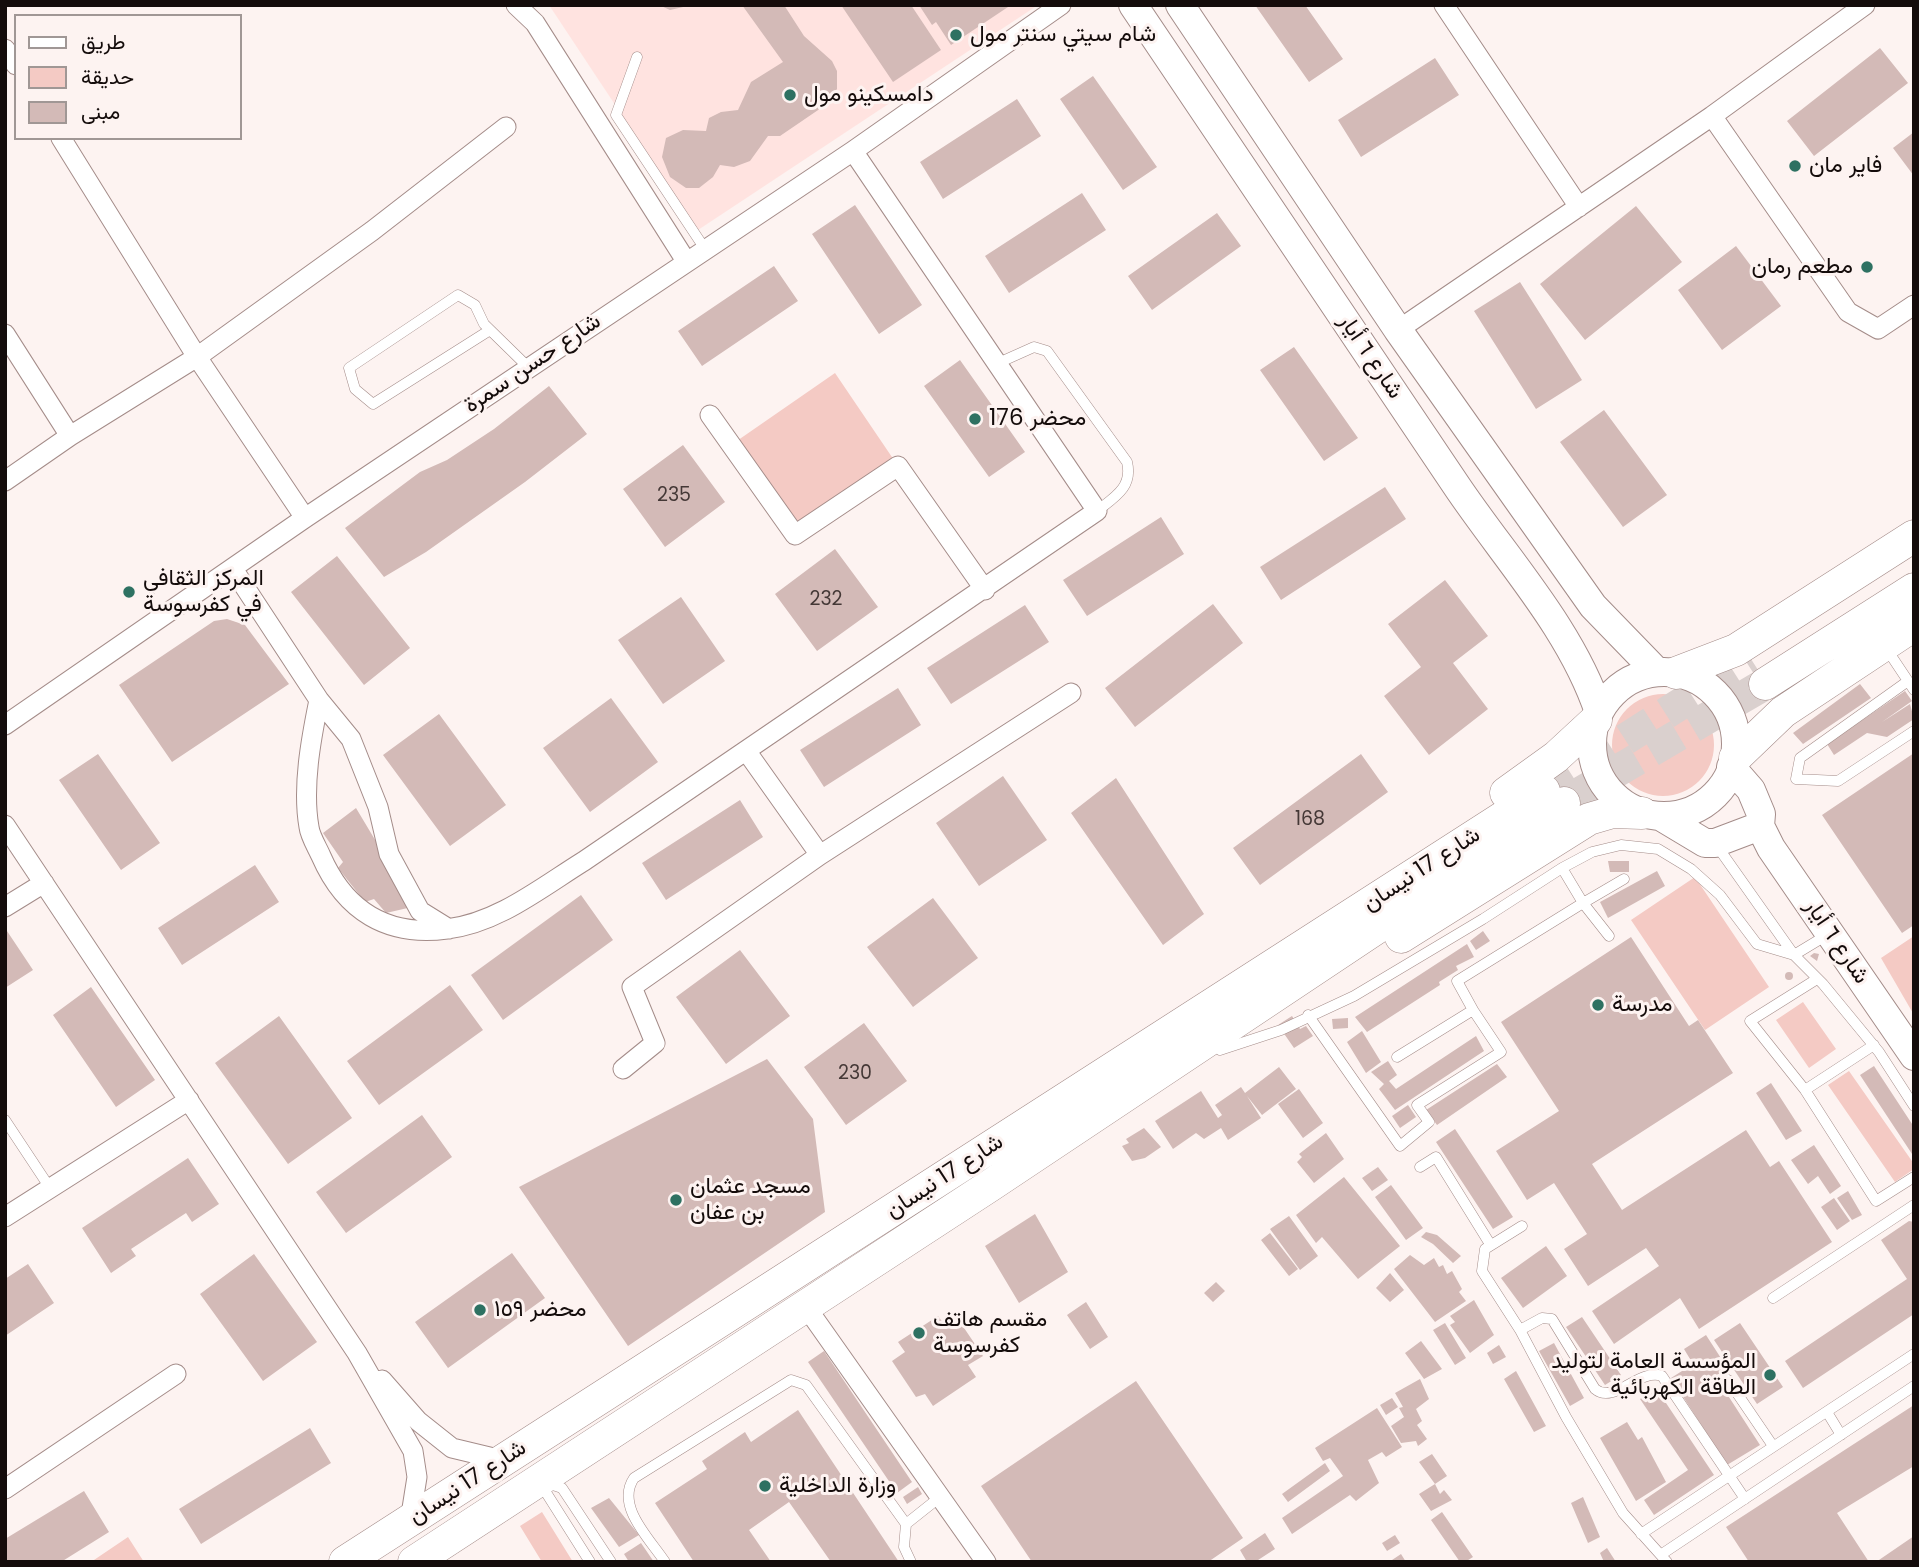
<!DOCTYPE html>
<meta charset="utf-8">
<style>
body{margin:0}
#map{position:relative;width:1919px;height:1567px;overflow:hidden;background:#fdf3f1;font-family:Poppins,Vazirmatn,sans-serif}
canvas{display:block}
.frame{position:absolute;inset:0;border:7px solid #140c0b;pointer-events:none}
.legend{position:absolute;left:14px;top:14px;width:228px;height:126px;box-sizing:border-box;background:#fdf3f1;border:2px solid #a09795;margin:0;padding:9px 12px;list-style:none;font-size:21px;color:#140c0b}
.legend li{display:flex;align-items:center;gap:14px;height:35px}
.legend b{width:35px;border:2px solid #a09795}
</style>
<div id="map">
<canvas width="1919" height="1567"></canvas>
<div class="frame"></div>
<ul class="legend">
<li><b style="height:9px;background:#fff"></b>طريق</li>
<li><b style="height:19px;background:#f4cac4"></b>حديقة</li>
<li><b style="height:19px;background:#d3bab7"></b>مبنى</li>
</ul>
</div>
<script>
const context = document.querySelector('canvas').getContext('2d');
context.lineJoin = 'round';
function fill(path, color) {
  context.fillStyle = color;
  context.fill(path, 'evenodd');
}
function trace(path, color, width, dash) {
  context.strokeStyle = color;
  context.lineWidth = width;
  context.lineCap = dash ? 'butt' : 'round';
  context.setLineDash(dash || []);
  context.stroke(path);
}
function label(font, color, halo, rows, align = 'center') {
  context.font = font + ' Poppins,Vazirmatn,sans-serif';
  context.lineWidth = 6;
  context.setLineDash([]);
  context.textBaseline = 'middle';
  context.strokeStyle = halo;
  context.fillStyle = color;
  for (const [text, x, y, turn = 0] of rows) {
    context.save();
    context.translate(x, y);
    context.rotate((+turn || 0) * Math.PI / 180);
    context.textAlign = isNaN(turn) ? turn : align;
    if (halo) context.strokeText(text, 0, 0);
    context.fillText(text, 0, 0);
    context.restore();
  }
}
const built = new Path2D(`
 M549,5H1038L698,230Z`);
const green = new Path2D(`
 M835,373L898,466L795,535L731,445Z
 M1612 745a51 51 0 1 1 102 0a51 51 0 1 1-102 0Z
 M1695,877L1769,987L1705,1030L1631,920Z
 M1914,936V1015L1881,958Z
 M1803,1002L1836,1049L1809,1068L1776,1020Z
 M1849,1071L1914,1164V1169L1895,1182L1828,1085Z
 M542,1512L573,1562H542L520,1526Z
 M128,1537L144,1562H91Z`);
const building = new Path2D(`
 M659,5H692L670,10Z
 M742,5H784L804,36L832,61L837,71V89L824,106L780,136H768L750,161L734,167L720,165L713,177L699,188H686L670,177L662,157L666,138L683,130L706,131L709,118L721,112L738,110L751,82L783,62Z
 M841,5H911L941,50L893,82Z
 M919,5H1011L951,45L936,22L932,25Z
 M1255,5H1305L1343,59L1309,82Z
 M1880,48L1908,83L1814,156L1787,121Z
 M1435,58L1459,95L1361,157L1338,120Z
 M1093,76L1157,167L1123,190L1060,99Z
 M1017,99L1041,136L943,199L920,162Z
 M1914,132V176L1893,148Z
 M1082,193L1106,230L1009,293L985,256Z
 M855,205L922,305L879,334L812,234Z
 M1636,206L1682,262L1585,340L1540,284Z
 M1217,213L1241,246L1152,310L1128,276Z
 M1736,246L1781,306L1722,350L1678,290Z
 M774,266L798,301L702,366L678,331Z
 M1520,282L1582,380L1536,409L1474,311Z
 M1294,347L1358,438L1324,461L1260,370Z
 M960,360L1025,452L989,477L924,386Z
 M549,386L587,434L525,482L426,552L384,577L345,528L420,472L447,460L494,429Z
 M1604,410L1667,495L1623,527L1560,442Z
 M683,445L725,502L665,547L623,489Z
 M1385,487L1406,519L1281,600L1260,567Z
 M1161,517L1184,554L1087,616L1063,580Z
 M835,549L878,607L817,651L775,594Z
 M337,556L410,648L364,685L291,592Z
 M1445,580L1488,636L1453,663L1488,709L1429,755L1384,696L1421,667L1388,624Z
 M681,597L725,661L663,704L618,640Z
 M1213,604L1243,643L1135,727L1105,688Z
 M1025,605L1049,642L951,704L927,668Z
 M227,619L245,625L289,684L172,762L119,685L214,621Z
 M1860,684L1871,698L1803,744L1793,733Z
 M898,688L921,725L824,787L800,750Z
 M1905,691L1912,701L1882,722L1910,704L1914,719L1887,737L1867,733L1834,755L1827,744Z
 M611,698L658,762L590,812L543,748Z
 M439,714L506,805L450,846L383,755Z
 M1914,753V925L1902,933L1822,815Z
 M98,754L160,843L121,870L59,780Z
 M1361,754L1388,792L1260,885L1233,848Z
 M1003,776L1047,840L979,886L936,823Z
 M1116,778L1204,914L1163,945L1071,813Z
 M740,800L763,837L666,900L642,863Z
 M356,808L411,900L412,907L386,913L374,899L365,902L338,868L343,862L323,833Z
 M1608,861H1629V872H1610Z
 M255,865L279,902L182,965L158,928Z
 M1657,871L1665,886L1608,918L1600,902Z
 M581,895L613,940L503,1020L471,975Z
 M933,898L978,958L913,1007L867,947Z
 M5,928L33,970L5,988Z
 M1483,931L1490,941L1476,950L1470,941Z
 M1631,937L1689,1026L1698,1020L1733,1073L1592,1164L1622,1210L1746,1130L1770,1167L1779,1161L1832,1242L1699,1329L1680,1298L1614,1344L1592,1311L1659,1266L1646,1248L1588,1286L1564,1249L1587,1234L1554,1183L1527,1200L1496,1151L1559,1111L1501,1022Z
 M1467,944L1474,957L1456,966L1458,970L1439,982L1440,985L1367,1032L1355,1017Z
 M740,950L790,1016L726,1064L676,997Z
 M1814,953L1819,954L1817,961L1810,956Z
 M1785 976a4 4 0 1 1 8 0a4 4 0 1 1-8 0Z
 M450,985L483,1030L379,1105L347,1061Z
 M91,987L155,1080L116,1107L53,1015Z
 M279,1016L352,1118L288,1164L215,1063Z
 M1292,1016L1300,1029L1306,1026L1313,1036L1294,1048L1278,1025Z
 M1348,1018V1028L1333,1029L1332,1019Z
 M864,1023L907,1081L846,1125L804,1067Z
 M1362,1031L1381,1062L1366,1073L1347,1042Z
 M1476,1036L1484,1051L1395,1110L1379,1089L1384,1084L1371,1072L1388,1061L1397,1075L1389,1081L1396,1089Z
 M767,1059L813,1119L825,1212L628,1346L519,1187Z
 M1497,1064L1507,1077L1437,1125L1426,1110Z
 M1874,1066L1914,1127V1157L1860,1075Z
 M1279,1067L1296,1089L1262,1115L1247,1096L1261,1118L1228,1140L1221,1128L1204,1139L1196,1133L1173,1149L1155,1121L1201,1091L1218,1118L1222,1115L1215,1105L1241,1087L1245,1093Z
 M1771,1083L1802,1131L1786,1140L1756,1093Z
 M1299,1089L1323,1123L1303,1138L1278,1104Z
 M1408,1105L1416,1117L1400,1128L1392,1116Z
 M422,1115L452,1157L346,1233L316,1192Z
 M1144,1128L1161,1147L1145,1158L1132,1161L1122,1146L1129,1143L1126,1139Z
 M1455,1129L1513,1217L1493,1229L1436,1142Z
 M1326,1133L1344,1159L1314,1183L1297,1162L1302,1157L1299,1154Z
 M1814,1145L1841,1186L1830,1194L1818,1176L1808,1184L1791,1160Z
 M188,1158L219,1204L192,1222L186,1213L131,1249L136,1256L111,1273L82,1228Z
 M1378,1167L1388,1180L1372,1191L1362,1178Z
 M1344,1177L1400,1246L1358,1279L1322,1237L1316,1243L1296,1215Z
 M1391,1185L1423,1228L1406,1240L1375,1197Z
 M1848,1191L1862,1215L1852,1220L1837,1198Z
 M1834,1198L1850,1221L1837,1230L1821,1207Z
 M1035,1214L1068,1272L1019,1303L985,1246Z
 M1289,1216L1318,1256L1300,1270L1270,1229Z
 M1909,1221L1914,1222V1314L1803,1388L1785,1361L1907,1279L1881,1240Z
 M1426,1232L1437,1235L1461,1256L1453,1263L1433,1244L1421,1237Z
 M1270,1233L1298,1269L1289,1276L1261,1240Z
 M1546,1246L1567,1276L1523,1308L1501,1278Z
 M512,1253L545,1298L448,1368L415,1322Z
 M254,1254L317,1342L263,1381L200,1294Z
 M1410,1255L1424,1265L1434,1258L1439,1267L1443,1265L1447,1274L1452,1271L1462,1289L1459,1292L1466,1301L1435,1322L1394,1269Z
 M28,1264L54,1303L5,1336V1279Z
 M1390,1273L1404,1290L1390,1302L1376,1288Z
 M1216,1282L1225,1291L1213,1302L1204,1293Z
 M1474,1300L1494,1335L1470,1353L1450,1325L1455,1322L1450,1316Z
 M1086,1302L1108,1337L1090,1349L1067,1315Z
 M938,1316L946,1327L958,1319L983,1356L968,1365L976,1377L933,1406L925,1394L916,1397L892,1361L905,1352L898,1342Z
 M1582,1317L1621,1375L1605,1385L1566,1327Z
 M1445,1323L1466,1358L1455,1365L1433,1330Z
 M1740,1323L1783,1387L1757,1404L1714,1340Z
 M1706,1335L1728,1369L1716,1377L1760,1445L1727,1465L1671,1378L1693,1364L1684,1349Z
 M1421,1341L1442,1369L1424,1379L1405,1353Z
 M1554,1343L1584,1398L1570,1406L1539,1351Z
 M1499,1345L1506,1357L1493,1364L1487,1353Z
 M824,1351L912,1482L897,1493L808,1362Z
 M1516,1371L1546,1426L1534,1432L1504,1379Z
 M1420,1379L1429,1399L1416,1409L1422,1421L1417,1425L1427,1439L1418,1446L1416,1441L1401,1443L1391,1426L1404,1417L1399,1408L1403,1407L1395,1393Z
 M1136,1381L1243,1538L1208,1562H1032L981,1486Z
 M1656,1388L1714,1475L1654,1515L1644,1500L1688,1470L1640,1399Z
 M1392,1398L1398,1407L1386,1415L1380,1405Z
 M1914,1405V1466L1837,1513L1869,1562H1749L1726,1527Z
 M1377,1408L1402,1447L1386,1457L1382,1452L1368,1460L1379,1483L1356,1501L1350,1495L1292,1534L1282,1518L1343,1476L1330,1458L1323,1461L1315,1448Z
 M798,1410L899,1562H831L789,1502L749,1530L771,1562H694L655,1503L707,1469L702,1461L745,1432L751,1442Z
 M1627,1422L1638,1440L1642,1437L1666,1482L1636,1501L1600,1438Z
 M310,1428L331,1463L201,1544L179,1509Z
 M1432,1454L1447,1476L1435,1484L1419,1462Z
 M1325,1463L1330,1471L1288,1502L1282,1494Z
 M1435,1484L1440,1494L1444,1490L1452,1500L1431,1511L1419,1494Z
 M918,1487L922,1494L907,1504L903,1497Z
 M84,1491L109,1532L61,1562H5V1539Z
 M1583,1497L1600,1537L1588,1543L1571,1503Z
 M609,1498L639,1535L619,1547L591,1508Z
 M1442,1512L1473,1557L1465,1562H1460L1431,1520Z
 M1265,1533L1275,1549L1255,1562H1247L1240,1550Z
 M1395,1535L1400,1543L1387,1551L1382,1543Z
 M1914,1536V1562H1876Z
 M641,1543L654,1562H629L624,1554Z
 M1607,1548L1616,1562H1604L1600,1553Z
 M1401,1554L1406,1562H1393L1392,1560Z`);
const primaryTunnel = new Path2D(`
 M1544,791L1751,659
 M1568,800L1765,684`);
const service = new Path2D(`
 M637,57L616,115L705,249
 M490,330L373,404L355,389L349,368L458,295L475,305L484,324L528,367
 M996,364L1034,347L1047,351L1127,462C1133,487 1115,497 1097,511
 M1886,648L1914,690
 M1908,681L1800,758L1796,779L1838,781L1914,731
 M1717,846L1794,955L1823,984L1879,1052L1914,1106
 M1609,936L1583,903L1624,879
 M1308,1015L1400,1146L1429,1122L1417,1105L1501,1052L1473,1010
 M1874,1045L1805,1090L1876,1201L1914,1177
 M1220,1050L1281,1030L1354,996L1483,919L1562,868L1592,852L1621,845L1658,849L1691,869L1720,895L1757,944L1794,955L1827,935
 M1397,1057L1473,1010L1457,981L1583,903L1562,868
 M1805,1090L1750,1021L1817,979
 M5,1120L50,1188
 M1420,1167L1436,1157L1490,1244
 M1522,1226L1485,1249L1482,1271L1520,1330L1566,1417L1623,1513L1667,1562
 M1773,1298L1914,1205
 M1520,1330L1542,1318L1552,1319L1595,1389C1614,1405 1639,1368 1662,1376L1745,1499
 M1728,1380L1773,1446
 M1827,1412L1841,1435
 M540,1483L590,1562
 M547,1483L562,1488L611,1562
 M1641,1534L1914,1354
 M1662,1554L1914,1386
 M665,1562C650,1539 615,1506 634,1478L791,1380L806,1385L906,1524
 M911,1562L904,1547L906,1524L940,1497`);
const minor = new Path2D(`
 M516,5L535,23L686,261
 M1444,5L1579,207
 M5,49L16,65
 M1712,116L1848,312L1878,329L1914,305
 M61,138L197,357L305,518
 M1398,330L1712,116L1865,5
 M5,334L70,436
 M710,415L795,535L898,466L985,590
 M5,481L70,436L197,357L372,231L506,127
 M233,569L319,700L351,739L378,807L389,854L420,911L449,929
 M319,700C311,739 302,787 309,827C310,836 317,847 321,856C345,911 387,937 447,929C498,923 542,887 584,861L1097,511L853,151
 M5,725L305,518L853,151L1061,5
 M747,752L820,855
 M5,825L357,1353L413,1451L417,1477L410,1521
 M5,907L44,883
 M623,1069L655,1043L632,987L820,855L1071,693
 M5,1217L189,1100
 M804,1304L986,1562
 M382,1380L418,1421L452,1448L502,1460
 M5,1489L176,1374`);
const secondary = new Path2D(`
 M1133,5C1241,165 1348,325 1456,485C1505,558 1571,628 1599,712
 M1180,5L1398,330L1593,606L1657,672
 M1592 744a72 72 0 1 1 144 0a72 72 0 1 1-144 0Z
 M1731,767L1751,790L1761,814L1760,826L1771,848L1914,1056
 M1660,816L1705,843H1715L1760,826`);
const primary = new Path2D(`
 M1676,673L1736,650L1914,536
 M1765,684L1914,589
 M1735,758L1783,712L1914,625
 M1506,793L1556,757L1596,720
 M1401,937L1589,819L1613,812L1642,813
 M345,1562L1544,791
 M414,1562L991,1185L1564,803`);
const markers = [
 [956,35,7,"#2e7162"],
 [790,95,7,"#2e7162"],
 [1795,166,7,"#2e7162"],
 [1867,267,7,"#2e7162"],
 [975,419,7,"#2e7162"],
 [129,592,7,"#2e7162"],
 [1598,1005,7,"#2e7162"],
 [676,1200,7,"#2e7162"],
 [480,1310,7,"#2e7162"],
 [919,1333,7,"#2e7162"],
 [1770,1375,7,"#2e7162"],
 [765,1486,7,"#2e7162"]
];
const numberNames = [
 ["235",674,496],
 ["232",826,600],
 ["168",1310,820],
 ["230",855,1074]
];
const poiNames = [
 ["شام سيتي سنتر مول",970,35],
 ["دامسكينو مول",804,95],
 ["فاير مان",1809,166],
 ["مطعم رمان",1853,267,"right"],
 ["محضر 176",989,419],
 ["المركز الثقافي",143,579],
 ["في كفرسوسة",143,605],
 ["مدرسة",1612,1005],
 ["مسجد عثمان",690,1187],
 ["بن عفان",690,1213],
 ["محضر ١٥٩",494,1310],
 ["مقسم هاتف",933,1320],
 ["كفرسوسة",933,1346],
 ["المؤسسة العامة لتوليد",1756,1362,"right"],
 ["الطاقة الكهربائية",1756,1388,"right"],
 ["وزارة الداخلية",779,1486]
];
const streetNames = [
 ["شارع ٦ أيار",1370,357,56],
 ["شارع حسن سمرة",533,364,-34],
 ["شارع 17 نيسان",1422,870,-33],
 ["شارع ٦ أيار",1836,942,56],
 ["شارع 17 نيسان",945,1177,-33],
 ["شارع 17 نيسان",468,1483,-33]
];
fill(built, '#ffe3e0');
fill(green, '#f4cac4');
fill(building, '#d3bab7');
trace(primaryTunnel, '#dad0ce', 32, [32, 16]);
trace(service, '#a48c89', 11);
trace(minor, '#a48c89', 21);
trace(secondary, '#a48c89', 30);
trace(primary, '#a48c89', 33);
trace(service, '#fff', 10);
trace(minor, '#fff', 19);
trace(secondary, '#fff', 28);
trace(primary, '#fff', 32);
for (const [x, y, r, color] of markers) {
  const dot = new Path2D();
  dot.arc(x, y, r, 0, 2 * Math.PI);
  context.fillStyle = color;
  context.fill(dot);
  trace(dot, '#fdf3f1', 2.5);
}
label('19px', '#443836', null, numberNames);
label('23px', '#140c0b', '#fdf3f1', poiNames, 'left');
label('23px', '#140c0b', '#fdf3f1', streetNames);
</script>
